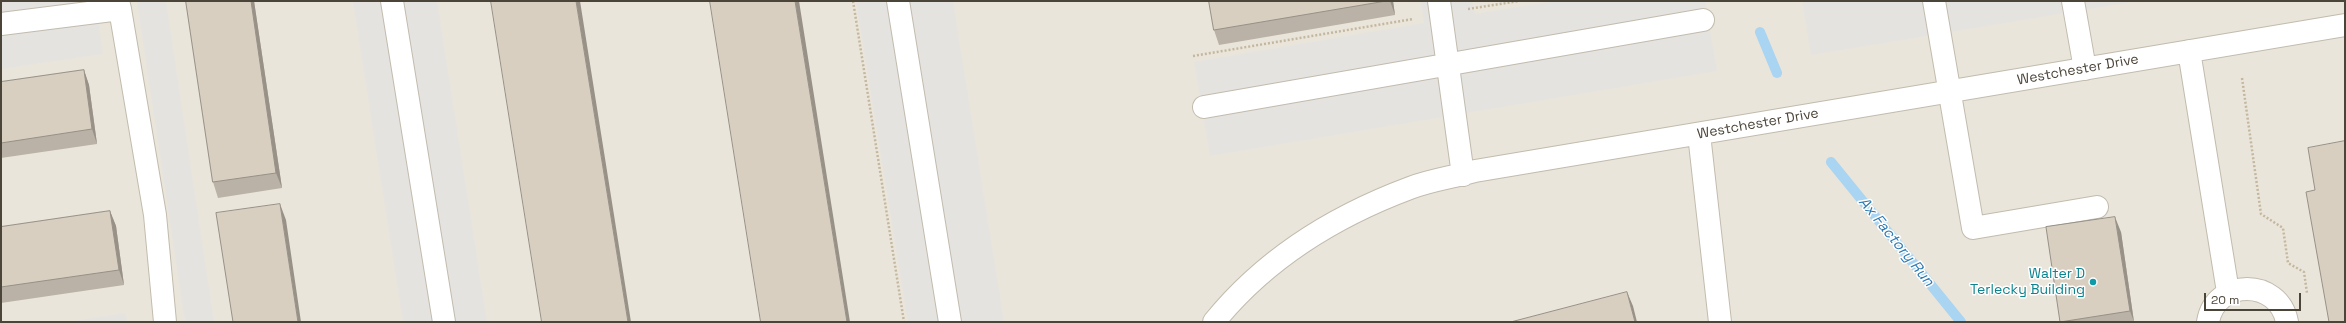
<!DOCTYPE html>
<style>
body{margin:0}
#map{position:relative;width:2346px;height:323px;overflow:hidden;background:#f6f3ec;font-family:"Space Grotesk",sans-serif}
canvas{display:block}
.frame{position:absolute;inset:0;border:2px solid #4b4439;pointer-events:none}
.scale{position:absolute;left:2204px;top:293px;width:97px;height:18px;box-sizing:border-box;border:2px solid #4b4439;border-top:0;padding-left:5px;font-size:12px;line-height:14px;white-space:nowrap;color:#4b4439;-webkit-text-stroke:3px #fff;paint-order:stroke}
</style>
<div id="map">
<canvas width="2346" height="323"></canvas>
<div class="frame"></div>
<div class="scale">20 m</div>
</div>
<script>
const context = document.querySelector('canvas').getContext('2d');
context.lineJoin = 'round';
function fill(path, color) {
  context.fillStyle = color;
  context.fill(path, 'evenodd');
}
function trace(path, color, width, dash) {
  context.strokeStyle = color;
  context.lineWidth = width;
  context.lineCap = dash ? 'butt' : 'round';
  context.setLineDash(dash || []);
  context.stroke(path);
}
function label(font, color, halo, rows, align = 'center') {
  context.font = font + ' "Space Grotesk",sans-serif';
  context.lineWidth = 3;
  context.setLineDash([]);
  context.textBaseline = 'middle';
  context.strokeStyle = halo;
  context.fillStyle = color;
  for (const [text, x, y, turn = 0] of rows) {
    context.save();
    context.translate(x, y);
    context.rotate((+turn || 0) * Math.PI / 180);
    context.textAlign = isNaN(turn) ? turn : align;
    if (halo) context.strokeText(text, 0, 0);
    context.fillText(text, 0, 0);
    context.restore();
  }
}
const residential = new Path2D(`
 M1,1H2345V322H1Z`);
const parking = new Path2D(`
 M1,1H95L103,54L1,69Z
 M137,1H166L214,322H185Z
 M353,1H437L487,322H403Z
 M856,1H953L1004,322H908Z
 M1421,1H1472L1475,14L1555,1H1705L1717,71L1210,156L1194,62L1424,23Z
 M1802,1H2138L1811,55Z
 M126,313L127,322H66Z`);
const stream = new Path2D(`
 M1760,32L1777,73
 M1831,162L1961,322`);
const path = new Path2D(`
 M853,1L904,322
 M1468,9L1519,1
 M1193,56L1413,19
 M2242,78L2261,214L2283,228L2288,263L2304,272L2307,293`);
const minor = new Path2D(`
 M392,1L444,322
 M898,1L950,322
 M1439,1L1463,175
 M1934,1L1973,228L2097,207
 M2073,1L2085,69
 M120,9L155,215L165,322
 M1,24L120,9L118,1
 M2189,51L2228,292
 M1204,107L1703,20
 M1699,134L1720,322
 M1214,322C1265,259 1335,216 1410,188C1431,180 1454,177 1475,171L2345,25
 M2208,322C2215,278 2279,278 2287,322`);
const wall = new Path2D(`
 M186,1H254L282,188L218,198L213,182Z
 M1209,1H1393L1395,15L1219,45L1214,30Z
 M84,70L89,85L97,144L1,158V82Z
 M110,211L116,226L124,285L1,303V227Z
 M2121,232L2134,322H2060Z`);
const shadedWall = new Path2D(`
 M251,1H254L282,188L276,173Z
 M576,1H580L631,322H628Z
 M795,1H799L850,322H847Z
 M1390,1H1393L1395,15Z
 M84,70L89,85L97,144L92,129Z
 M280,204L286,220L301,322H298Z
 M110,211L116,226L124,285L119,270Z
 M2115,217L2121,232L2134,322L2130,311Z
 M1627,292L1633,306L1637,322H1635Z`);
const building = new Path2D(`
 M186,1H251L276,173L213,182Z
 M491,1H576L628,322H542Z
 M710,1H795L847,322H761Z
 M1209,1H1386L1214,30Z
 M84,70L92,129L1,143V82Z
 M2345,141V322H2329L2306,192L2315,190L2308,148Z
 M280,204L298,322H233L216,213Z
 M110,211L119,270L1,287V227Z
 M2115,217L2130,311L2060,322L2046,227Z
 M1627,292L1635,322H1511Z`);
const markers = [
 [2093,282,4,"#0f9aa8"]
];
const streetNames = [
 ["Westchester Drive",2078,70,-10],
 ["Westchester Drive",1758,124,-10]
];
const cultureNames = [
 ["Walter D",2085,274],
 ["Terlecky Building",2085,290]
];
const waterNames = [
 ["Ax Factory Run",1896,242,51]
];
fill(residential, '#eae5da');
fill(parking, '#e5e3e0');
trace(stream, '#a9d4f2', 10);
trace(minor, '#c2bbae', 24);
trace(path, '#c4b79f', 2.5, [2, 2]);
trace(minor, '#fff', 22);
fill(wall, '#bab2a6');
fill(shadedWall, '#979187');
fill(building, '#d8cfc1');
trace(building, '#979187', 1);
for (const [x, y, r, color] of markers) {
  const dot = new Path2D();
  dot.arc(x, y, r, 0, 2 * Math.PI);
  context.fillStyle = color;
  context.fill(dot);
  trace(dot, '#fff', 1.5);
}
label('14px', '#4b4439', '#fff', streetNames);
label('14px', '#0d838f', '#fff', cultureNames, 'right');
label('italic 15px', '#2e7ab2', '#fff', waterNames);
</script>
